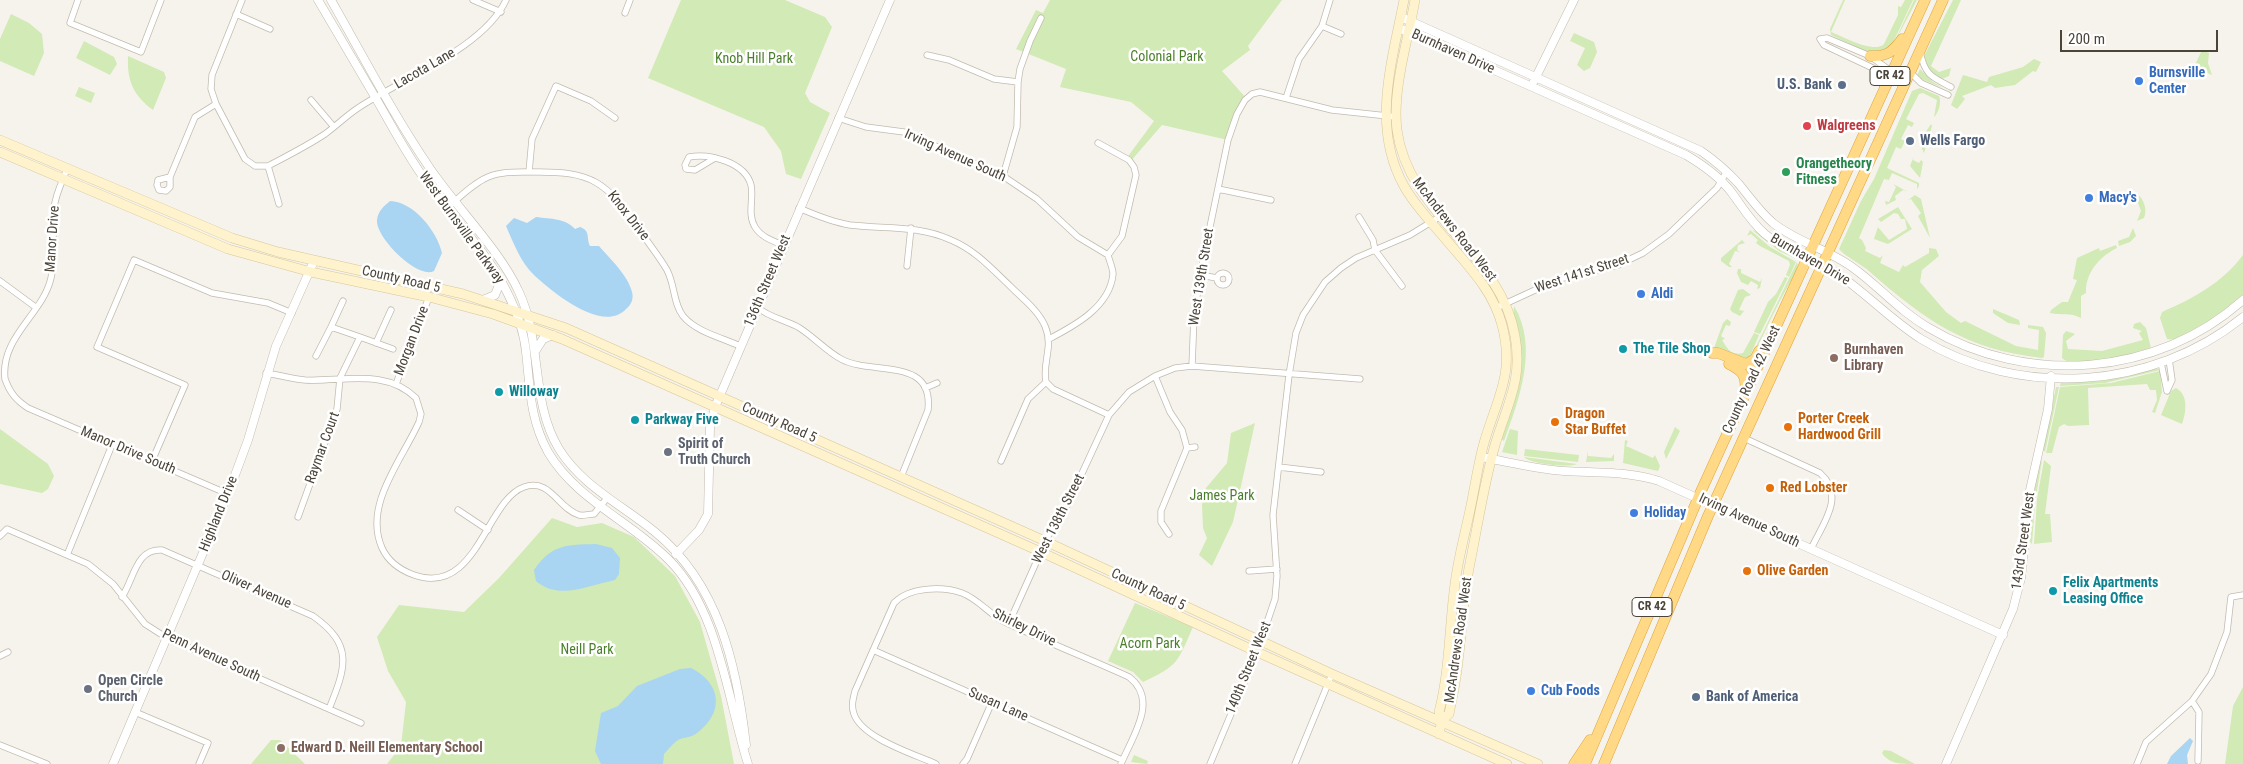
<!DOCTYPE html>
<style>
body{margin:0}
#map{position:relative;width:2243px;height:764px;overflow:hidden;background:#f6f3ec;font-family:"Roboto Condensed",sans-serif}
canvas{display:block}
.scale{position:absolute;left:2060px;top:30px;width:158px;height:22px;box-sizing:border-box;border:2px solid #4b4439;border-top:0;padding-left:6px;font-size:15px;line-height:18px;white-space:nowrap;color:#4b4439;-webkit-text-stroke:4px #fff;paint-order:stroke}
</style>
<div id="map">
<canvas width="2243" height="764"></canvas>
<div class="scale">200 m</div>
</div>
<script>
const context = document.querySelector('canvas').getContext('2d');
context.lineJoin = 'round';
function fill(path, color) {
  context.fillStyle = color;
  context.fill(path, 'evenodd');
}
function trace(path, color, width, dash) {
  context.strokeStyle = color;
  context.lineWidth = width;
  context.lineCap = dash ? 'butt' : 'round';
  context.setLineDash(dash || []);
  context.stroke(path);
}
function label(font, color, halo, rows, align = 'center') {
  context.font = font + ' "Roboto Condensed",sans-serif';
  context.lineWidth = 5;
  context.setLineDash([]);
  context.textBaseline = 'middle';
  context.strokeStyle = halo;
  context.fillStyle = color;
  for (const [text, x, y, turn = 0] of rows) {
    context.save();
    context.translate(x, y);
    context.rotate((+turn || 0) * Math.PI / 180);
    context.textAlign = isNaN(turn) ? turn : align;
    if (halo) context.strokeText(text, 0, 0);
    context.fillText(text, 0, 0);
    context.restore();
  }
}
const green = new Path2D(`
 M681,0H785L825,17L832,27L805,93L810,102L830,113L801,179L786,174L781,151L764,127L648,78Z
 M1050,0H1282L1248,46L1250,50L1222,71L1247,99L1228,140L1162,125L1130,162L1126,159L1154,121L1131,102L1060,87L1066,69L1016,49L1036,10L1043,13Z
 M1843,0H1845L1831,32C1844,37 1874,54 1884,44L1898,15V6L1901,7L1905,0H1913L1890,49L1869,53L1831,35L1830,29Z
 M1914,0H1917L1892,47Z
 M1953,0H1961L1931,66L1939,72L1951,68L1949,76L1942,79L1930,73L1924,56Z
 M11,14L29,23L42,34L44,53L34,76L0,61V39Z
 M1574,33L1594,42L1597,52L1590,68L1584,71L1577,65L1585,48L1570,41Z
 M84,41L114,57L117,64L110,75L76,58Z
 M2202,50L2209,53L2208,63L2212,75L2194,67Z
 M128,56L164,72L166,78L153,110C133,95 127,81 128,56Z
 M2034,59L2041,62L2036,72L2033,71L2015,85L1995,88L1991,85L1962,96L1965,99L1957,109L1951,105L1963,75L1987,82L1989,77L2023,67Z
 M1920,69L1933,82L1943,88L1919,78L1917,75Z
 M79,87L95,93L91,103L75,96Z
 M1920,88L1939,96C1942,102 1938,114 1934,117L1937,100L1923,93L1919,94L1906,119L1914,123L1912,127L1908,125L1901,139L1905,141L1901,149L1896,147L1887,168L1919,183V186L1917,189V184L1892,173L1889,180L1884,179L1859,238L1862,240L1866,248L1865,251L1880,258L1883,255L1880,263L1899,272L1903,265L1905,267L1929,253V248L1936,249L1939,256L1922,270L1920,282L1946,312L1961,323L1965,321L2016,346L2038,350L2039,330L2028,328V325L2043,327L2046,333L2044,357L2042,358C1965,349 1926,321 1870,272C1860,263 1847,258 1839,249L1861,201L1874,179L1912,91Z
 M1931,124L1932,126L1924,153L1919,142Z
 M1914,156L1913,160L1919,163L1921,160L1923,162L1920,178L1910,166Z
 M1893,184L1908,192L1903,190L1895,196L1896,200L1886,205L1885,201L1889,202L1896,187Z
 M2134,192C2143,196 2148,209 2144,218L2137,221L2141,211Z
 M1915,195L1921,199L1930,238L1918,216L1921,213L1911,199L1908,200Z
 M1898,207L1912,229L1888,244L1874,239L1878,227L1876,225L1889,240L1907,229L1905,219H1901L1898,214L1894,213L1881,222L1878,219Z
 M2133,228L2136,236L2130,242L2119,246L2118,241L2129,237Z
 M1750,230L1770,247L1796,262L1789,277L1786,275L1790,265L1789,261L1760,246L1756,243L1758,240L1751,234L1747,236Z
 M1752,230L1755,231L1797,259L1779,251Z
 M1742,240L1745,243L1738,245L1737,250L1740,252L1735,251L1729,264L1732,267H1729L1721,261V258Z
 M2116,245L2117,248C2100,256 2085,273 2086,293L2081,296V318C2070,312 2062,316 2050,313L2051,310L2062,302H2068L2077,280L2073,279L2077,258L2099,248L2100,251Z
 M2243,255V295C2230,306 2184,344 2167,339L2160,318L2162,312C2194,298 2222,283 2243,255Z
 M1797,262C1800,268 1792,279 1788,286C1775,309 1764,333 1753,357L1750,359Z
 M1738,269H1741V273L1760,282L1762,278L1760,288L1757,289L1758,285L1751,281L1748,285L1741,282L1737,273Z
 M1785,277L1788,278L1760,334L1754,332L1768,302L1776,294Z
 M1743,289L1751,295L1745,297L1739,310L1744,311L1740,316L1732,312L1730,309L1738,290Z
 M1514,306C1539,347 1519,400 1504,441L1501,439C1511,408 1523,382 1521,348C1520,335 1512,318 1514,306Z
 M1993,309L2019,320L2020,325L2008,323L1993,313Z
 M1727,319L1731,322L1730,326L1726,325L1721,336L1725,339L1722,340C1727,348 1731,356 1743,353L1754,333L1759,335L1748,361L1714,348L1723,323Z
 M2140,322L2146,328L2151,348C2135,353 2073,370 2062,358L2063,335L2066,331L2075,334L2066,341L2068,349L2102,351L2143,340L2139,333L2142,331L2133,328L2134,324Z
 M2155,368L2160,370L2105,383L2060,386L2061,382L2105,379Z
 M2160,371L2162,392L2155,413L2152,412L2157,400L2156,390H2150L2147,384L2088,388L2089,425L2068,426L2064,424L2059,427L2052,453H2046L2060,387L2111,383Z
 M2056,387H2059L2045,452L2043,450Z
 M2176,388C2189,395 2186,413 2182,424L2161,415L2171,391Z
 M1255,423L1233,522L1212,566L1199,555L1207,538L1203,528L1202,505L1206,488L1227,463L1231,433Z
 M1675,427L1680,431L1666,459L1664,452Z
 M0,429L48,464L54,476L48,489L42,493L0,484Z
 M1510,429L1518,431L1517,455L1502,452Z
 M1625,440L1628,441L1626,446L1653,458L1655,455L1660,466L1658,471L1623,463Z
 M1525,449L1579,455L1578,462L1524,456Z
 M1588,451V456L1611,458L1614,454V461L1586,462Z
 M1524,457L1577,464C1569,468 1530,464 1524,457Z
 M2042,460L2035,503L2032,544L2030,542C2031,526 2033,470 2042,460Z
 M2044,460L2051,466L2045,514H2050L2052,542L2034,544L2037,499Z
 M552,518L577,527L602,523L634,537L675,576L700,622L721,696L734,764H387L401,746L406,702L388,671L377,637L399,605L464,612L499,578Z
 M1135,603L1193,627C1177,663 1179,665 1143,682L1133,672L1108,661Z
 M2243,687V764H2225L2233,706Z
 M271,740H280L305,764H251Z
 M1884,750L1891,751L1915,764C1901,764 1889,764 1882,753Z
 M1134,755L1148,761L1147,764L1131,762Z`);
const water = new Path2D(`
 M390,201C414,202 437,231 442,253L434,271C418,280 375,237 377,220C378,211 384,206 390,201Z
 M536,217C551,219 565,218 575,229L580,227C591,231 586,238 590,246H599C610,259 628,275 632,292C634,299 631,305 626,309C603,334 552,292 534,275C521,263 513,242 506,226L514,218L527,223Z
 M596,544L612,548L620,558L619,574L615,580C589,585 559,601 536,581L534,570C552,544 566,545 596,544Z
 M691,668C721,683 725,712 697,733C691,738 684,737 678,740C673,743 668,750 664,754L663,764H601L595,751L601,713L618,706L637,686L680,669Z
 M2190,738L2193,741L2187,755L2188,764H2167L2171,756Z`);
const minor = new Path2D(`
 M78,0L70,23L141,52L161,0
 M242,0L212,75L211,89L216,104L245,159L255,166H268
 M473,0L501,12
 M625,13L630,0
 M236,14L270,29
 M1322,26L1341,34
 M1920,52C1925,75 1931,77 1951,87
 M927,55L949,60L994,79L1018,82
 M1910,72L1921,83L1948,95
 M1884,89L1877,70L1824,45L1820,39L1827,38L1870,56L1892,72
 M1286,98L1299,59L1322,26L1330,0
 M311,100L334,127
 M838,118L866,127L904,132L1003,176L1037,199L1078,237L1108,255
 M715,158L695,170L686,169L685,165L689,157C709,153 745,162 751,185C754,198 747,214 755,227C761,237 773,241 783,245
 M268,166C287,156 307,146 325,134C336,126 346,116 358,108C401,79 484,48 506,0
 M268,166L279,204
 M67,169C62,182 55,195 54,209C51,231 56,256 51,278C43,314 0,337 5,379C10,393 16,400 28,408L228,494
 M529,172L532,139L556,86L591,101L615,118
 M1003,176L1017,127L1018,82L1020,69L1030,41L1041,18
 M170,177L158,180L157,185L159,190L166,191L170,187V177L195,117L216,104
 M1218,189L1271,200
 M799,208C815,215 832,222 850,225C884,229 918,225 951,240C975,250 991,268 1010,286C1022,298 1038,310 1045,326C1054,347 1042,362 1046,382L1028,399L1001,461
 M446,209C459,198 472,184 488,177C502,171 518,172 533,172C593,171 606,182 639,229C648,243 659,256 667,270C675,285 673,303 683,316C696,332 723,338 740,346
 M1359,217L1373,240L1375,250L1402,286
 M907,266L911,228
 M1217 279a6 6 0 1 1 12 0a6 6 0 1 1-12 0Z
 M1200,275L1217,278
 M0,281L34,306
 M343,301L331,327L360,337
 M757,307C768,317 785,320 798,327C813,336 826,351 841,359C872,376 934,356 928,410L901,477
 M1496,308L1559,279L1618,265L1643,253L1669,234L1717,188L1727,171
 M1049,339C1074,326 1110,307 1113,274C1113,268 1109,260 1108,255L1122,236L1136,175L1134,167L1129,160L1098,143
 M376,343L391,310
 M316,356L331,327
 M2161,363L2167,391
 M1192,366L1194,316L1200,275L1228,140L1237,114L1245,100L1252,94L1260,92L1332,110L1397,117
 M266,373C279,375 292,379 305,380C343,382 385,368 416,398L421,414L419,422C402,460 363,505 382,548C388,561 400,570 414,575C477,597 486,500 524,487C551,478 557,508 579,515C583,516 589,514 594,514L608,497
 M1155,376L1170,412L1182,430L1187,448L1161,511V522L1169,534
 M1046,382L1053,389L1109,415
 M396,384L429,297
 M925,388L937,383
 M2167,391L2172,380L2169,359
 M1744,438L1820,473C1846,496 1823,523 1811,549
 M1187,448L1195,447
 M152,461L185,385L97,347L134,260L212,293L268,303L292,313
 M1279,467L1321,472
 M458,510L488,530
 M298,517L337,409L340,378L360,337L393,349
 M0,536L7,529L88,564L113,584L145,624L167,638L361,723
 M67,555L112,445
 M1249,571L1277,569
 M122,597C134,579 136,548 162,550L313,616C354,645 346,667 329,709
 M1009,623L1048,536L1065,510L1109,415L1129,392L1155,376L1175,368L1192,366L1360,379
 M873,650L1122,760
 M0,656L8,652
 M2192,701L2199,712L2198,761
 M135,712L208,743L199,764
 M0,745L47,764
 M936,764C914,754 862,738 854,714C851,706 853,699 855,691L894,603C909,587 942,586 962,593C978,599 988,613 1003,621C1044,641 1087,658 1129,677C1159,700 1133,735 1121,764
 M963,764L967,759L992,702
 M1210,764L1257,652L1275,599L1277,576L1273,515L1289,375L1296,333L1303,315L1325,282L1341,268L1356,258L1410,235L1441,216
 M1295,764L1332,674
 M2137,764L2146,742L2192,701L2211,674L2227,632L2231,597L2243,595`);
const tertiary = new Path2D(`
 M318,0C338,34 358,68 378,102C391,125 404,149 419,171C446,210 486,250 507,292C516,310 524,332 526,352C530,387 530,420 548,452C576,500 632,522 669,560C719,610 727,698 748,764
 M331,0C363,56 393,114 429,167C456,207 500,250 519,292C543,344 530,401 559,449C582,486 622,505 655,532C719,584 737,666 746,745
 M1401,17L1701,151C1714,160 1726,170 1738,183C1749,196 1759,211 1773,223C1797,242 1827,249 1852,267C1879,286 1899,311 1929,328C2027,386 2157,377 2243,300
 M1399,28L1686,155C1703,165 1720,177 1732,193C1743,208 1751,222 1765,234C1787,252 1815,258 1838,274C1867,294 1891,320 1921,339C2020,399 2153,390 2243,317
 M1534,81L1574,0
 M483,300L495,295L499,285V279
 M536,350L543,339L553,335
 M1481,457C1509,462 1536,469 1564,471C1597,473 1628,471 1659,481L2003,635
 M676,554L699,530L708,514L710,428L715,407L890,0
 M113,764L228,494L248,440L276,346L314,261
 M1946,764L2013,609L2021,578L2030,490L2048,409L2051,376`);
const secondary = new Path2D(`
 M1404,0C1392,62 1371,127 1404,186C1415,206 1433,224 1448,242C1470,268 1493,291 1502,325C1515,374 1497,398 1484,443C1478,464 1475,487 1470,510C1465,534 1458,559 1455,584C1449,627 1450,670 1439,712L1442,720
 M1415,0C1408,40 1392,90 1397,130C1408,214 1501,253 1515,336C1523,381 1507,404 1495,445C1484,483 1478,524 1470,563C1461,606 1462,651 1453,694L1449,714L1442,720L1439,734
 M0,140L232,238L278,252L463,294L566,328L1045,541L1332,674L1538,764
 M0,152L228,249L311,272L429,297L493,314L562,339L1041,552L1257,652L1507,764`);
const trunk = new Path2D(`
 M1870,56C1886,57 1893,52 1902,39
 M1712,353H1718L1746,364L1755,359L1759,351
 M1729,364C1741,370 1747,375 1745,389
 M1574,764L1590,740
 M1585,764L1702,489L1925,0
 M1604,764L1708,516L1943,0`);
const markers = [
 [2139,81,5,"#3f7fe0"],
 [1842,85,5,"#5c6f8a"],
 [1807,126,5,"#e0444e"],
 [1910,141,5,"#5c6f8a"],
 [1786,172,5,"#2e9e5b"],
 [2089,198,5,"#3f7fe0"],
 [1641,294,5,"#3f7fe0"],
 [1623,349,5,"#0f9aa8"],
 [1834,358,5,"#8d6e63"],
 [499,392,5,"#0f9aa8"],
 [635,420,5,"#0f9aa8"],
 [1555,422,5,"#e8710a"],
 [1788,427,5,"#e8710a"],
 [668,452,5,"#6b7280"],
 [1770,488,5,"#e8710a"],
 [1634,513,5,"#3f7fe0"],
 [1747,571,5,"#e8710a"],
 [2053,591,5,"#0f9aa8"],
 [88,689,5,"#6b7280"],
 [1531,691,5,"#3f7fe0"],
 [1696,697,5,"#5c6f8a"],
 [281,748,5,"#8d6e63"]
];
const shields = [
 [1890,76,40],
 [1652,607,40]
];
const shieldNames = [
 ["CR 42",1890,76],
 ["CR 42",1652,607]
];
const streetNames = [
 ["Burnhaven Drive",1453,52,24],
 ["Lacota Lane",425,69,-30],
 ["Irving Avenue South",955,156,24],
 ["Knox Drive",628,216,52],
 ["West Burnsville Parkway",461,228,54],
 ["McAndrews Road West",1454,230,52],
 ["Manor Drive",53,239,-86],
 ["Burnhaven Drive",1810,260,30],
 ["West 141st Street",1582,274,-18],
 ["West 139th Street",1202,277,-81],
 ["County Road 5",401,280,13],
 ["136th Street West",768,281,-67],
 ["Morgan Drive",412,341,-69],
 ["County Road 42 West",1752,380,-65],
 ["County Road 5",779,423,24],
 ["Raymar Court",323,448,-70],
 ["Manor Drive South",128,451,23],
 ["Highland Drive",219,514,-68],
 ["West 138th Street",1059,519,-63],
 ["Irving Avenue South",1749,521,25],
 ["143rd Street West",2024,541,-82],
 ["Oliver Avenue",256,590,24],
 ["County Road 5",1148,590,25],
 ["Shirley Drive",1024,628,26],
 ["McAndrews Road West",1459,640,-82],
 ["Penn Avenue South",211,656,25],
 ["140th Street West",1249,668,-68],
 ["Susan Lane",998,705,24]
];
const parkNames = [
 ["Colonial Park",1167,57],
 ["Knob Hill Park",754,59],
 ["James Park",1222,496],
 ["Acorn Park",1150,644],
 ["Neill Park",587,650]
];
const shopNames = [
 ["Burnsville",2149,73],
 ["Center",2149,89],
 ["Macy's",2099,198],
 ["Aldi",1651,294],
 ["Holiday",1644,513],
 ["Cub Foods",1541,691]
];
const serviceNames = [
 ["U.S. Bank",1832,85,"right"],
 ["Wells Fargo",1920,141],
 ["Bank of America",1706,697]
];
const healthNames = [
 ["Walgreens",1817,126]
];
const leisureNames = [
 ["Orangetheory",1796,164],
 ["Fitness",1796,180]
];
const cultureNames = [
 ["The Tile Shop",1633,349],
 ["Willoway",509,392],
 ["Parkway Five",645,420],
 ["Felix Apartments",2063,583],
 ["Leasing Office",2063,599]
];
const educationNames = [
 ["Burnhaven",1844,350],
 ["Library",1844,366],
 ["Edward D. Neill Elementary School",291,748]
];
const foodNames = [
 ["Dragon",1565,414],
 ["Star Buffet",1565,430],
 ["Porter Creek",1798,419],
 ["Hardwood Grill",1798,435],
 ["Red Lobster",1780,488],
 ["Olive Garden",1757,571]
];
const worshipNames = [
 ["Spirit of",678,444],
 ["Truth Church",678,460],
 ["Open Circle",98,681],
 ["Church",98,697]
];
fill(green, '#d2eab5');
fill(water, '#a9d4f2');
trace(minor, '#c2bbae', 7);
trace(tertiary, '#c2bbae', 9);
trace(secondary, '#d6c79b', 10);
trace(trunk, '#e0a43c', 11);
trace(minor, '#fff', 5.5);
trace(tertiary, '#fff', 8);
trace(secondary, '#fff3cd', 9);
trace(trunk, '#ffd985', 10);
for (const [x, y, r, color] of markers) {
  const dot = new Path2D();
  dot.arc(x, y, r, 0, 2 * Math.PI);
  context.fillStyle = color;
  context.fill(dot);
  trace(dot, '#fff', 2);
}
for (const [x, y, w] of shields) {
  const box = new Path2D();
  box.roundRect(x - w / 2, y - 9.5, w, 19, 4);
  context.fillStyle = '#fff';
  context.fill(box);
  trace(box, '#4b4439', 1);
}
label('bold 12px', '#4b4439', null, shieldNames);
label('14px', '#4b4439', '#fff', streetNames);
label('14px', '#4a7f2a', '#fff', parkNames);
label('bold 14px', '#366cbe', '#fff', shopNames, 'left');
label('bold 14px', '#4e5e75', '#fff', serviceNames, 'left');
label('bold 14px', '#be3a42', '#fff', healthNames, 'left');
label('bold 14px', '#27864d', '#fff', leisureNames, 'left');
label('bold 14px', '#0d838f', '#fff', cultureNames, 'left');
label('bold 14px', '#785e54', '#fff', educationNames, 'left');
label('bold 14px', '#c56008', '#fff', foodNames, 'left');
label('bold 14px', '#5b616d', '#fff', worshipNames, 'left');
</script>
